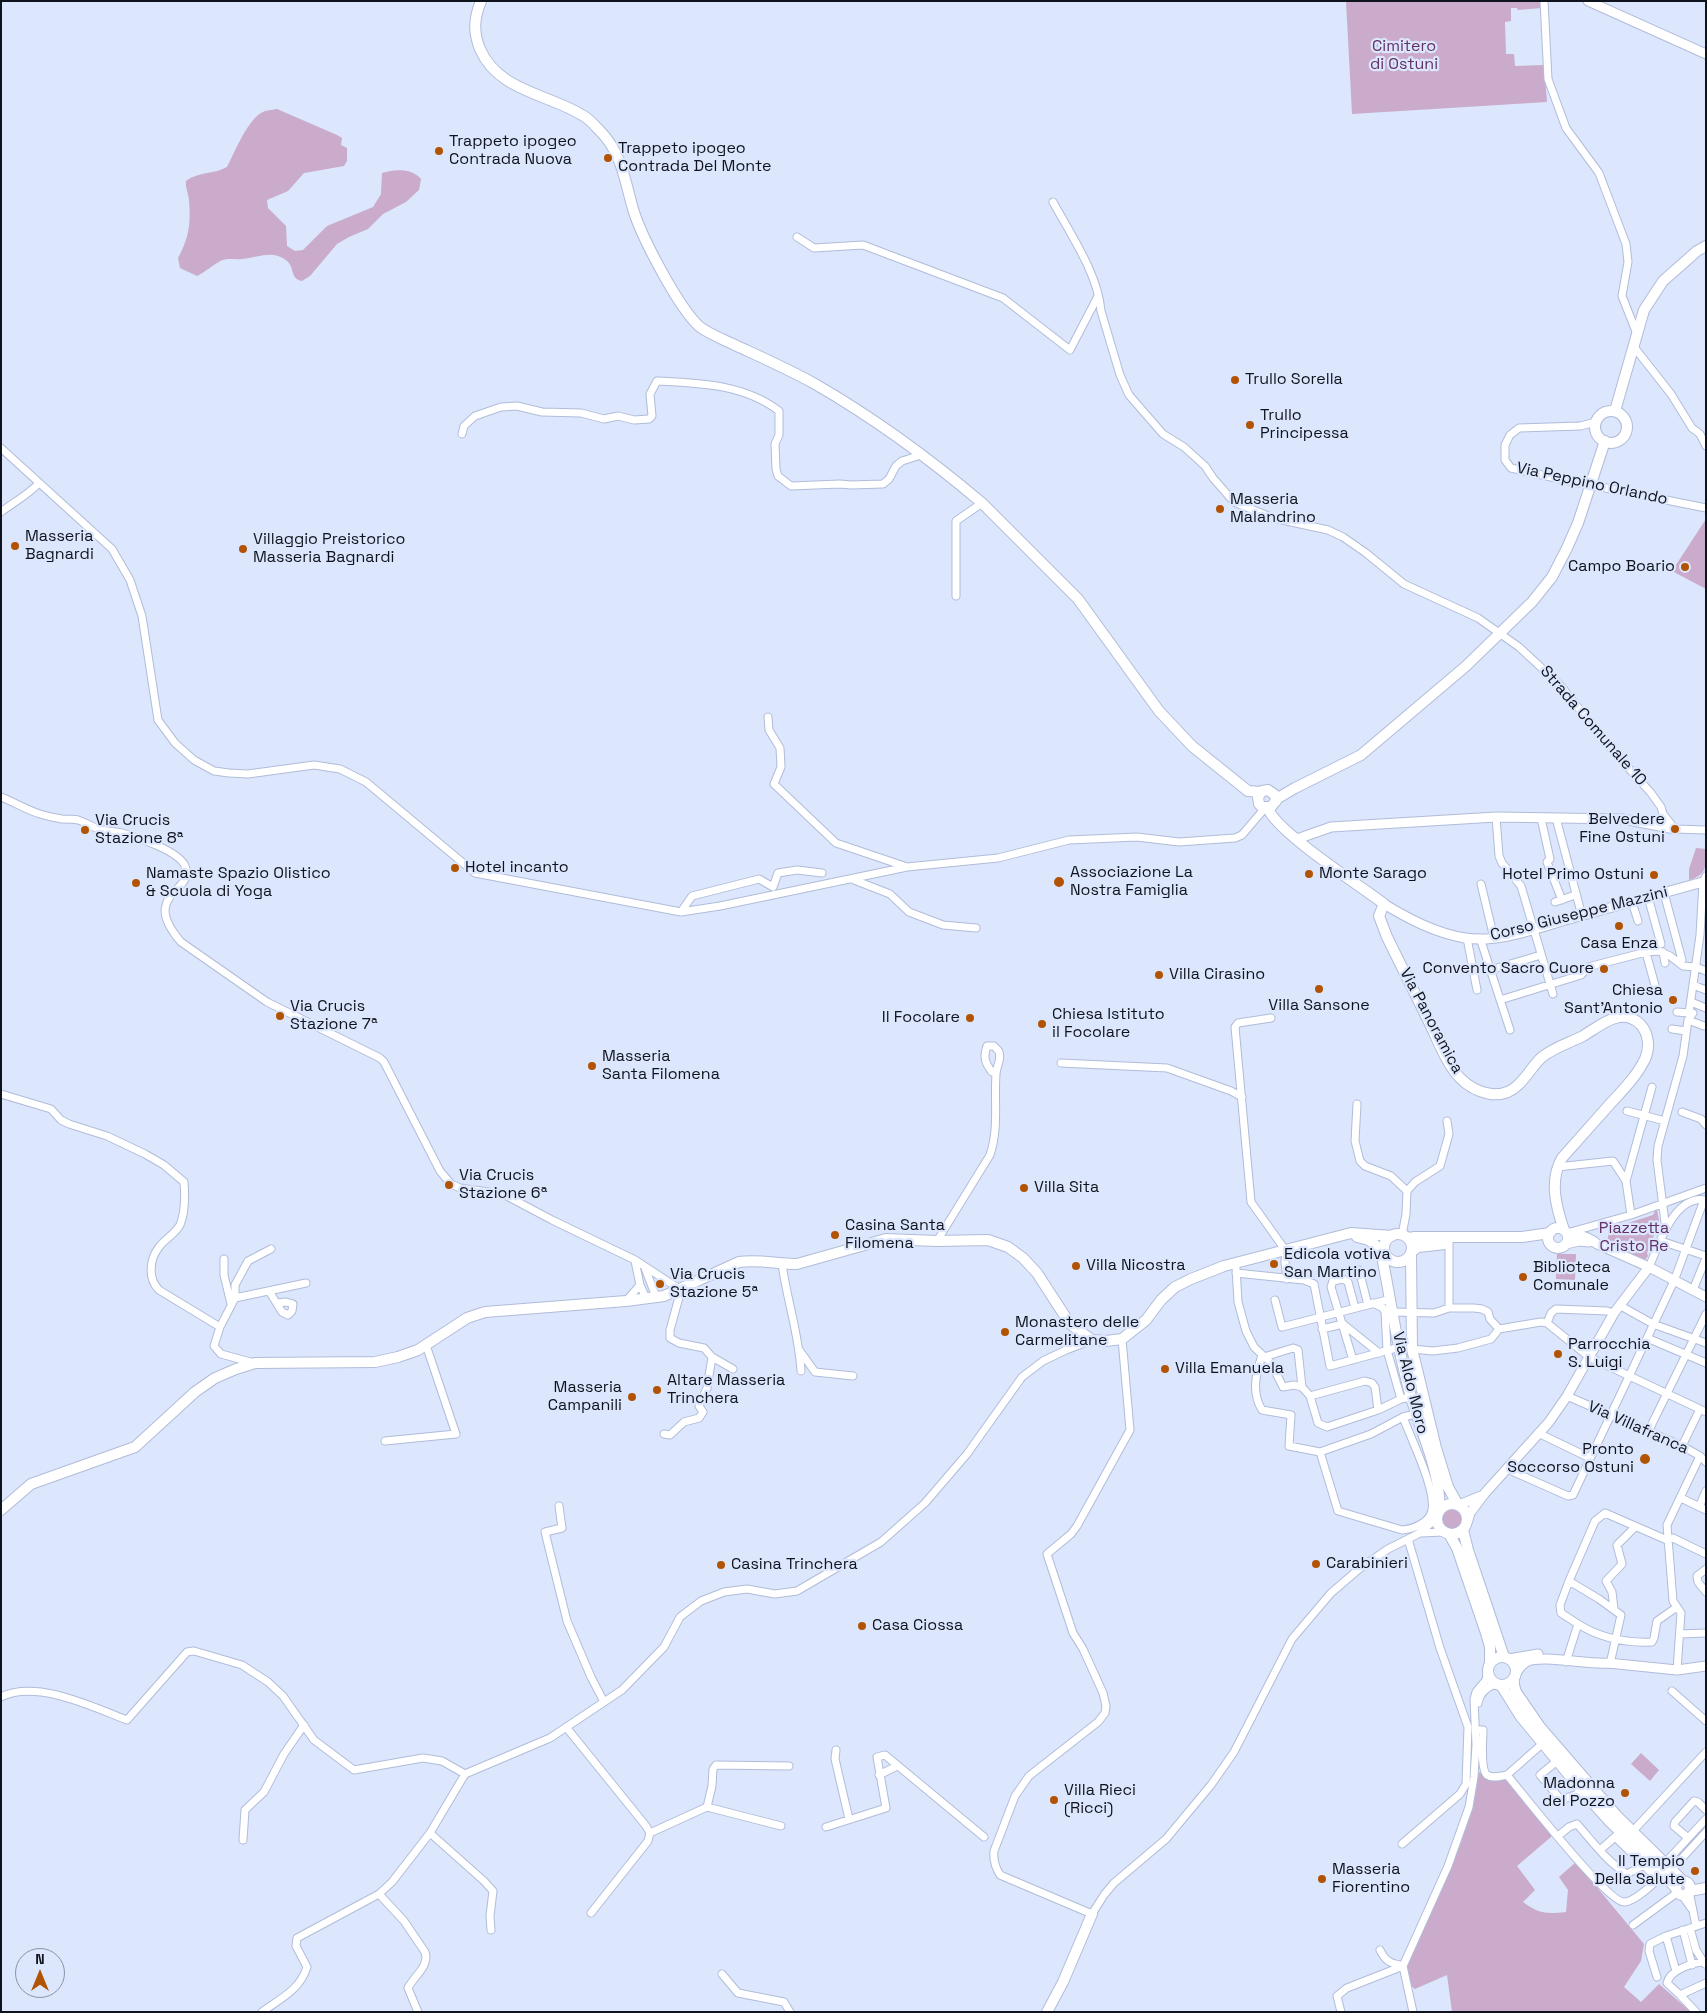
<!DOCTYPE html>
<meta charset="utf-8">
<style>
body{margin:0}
#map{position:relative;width:1707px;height:2013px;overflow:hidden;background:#dce6fd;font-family:"Space Grotesk",sans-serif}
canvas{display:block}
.frame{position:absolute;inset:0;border:2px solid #0f131d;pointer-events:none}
.north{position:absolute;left:15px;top:1948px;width:50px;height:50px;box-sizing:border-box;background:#dce6fd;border:1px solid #8a92a3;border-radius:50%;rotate:0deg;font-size:14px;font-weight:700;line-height:20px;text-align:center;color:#0f131d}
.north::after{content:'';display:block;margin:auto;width:18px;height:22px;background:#b25304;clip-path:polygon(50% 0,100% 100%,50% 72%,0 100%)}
</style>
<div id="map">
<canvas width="1707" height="2013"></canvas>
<div class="frame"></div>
<div class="north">N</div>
</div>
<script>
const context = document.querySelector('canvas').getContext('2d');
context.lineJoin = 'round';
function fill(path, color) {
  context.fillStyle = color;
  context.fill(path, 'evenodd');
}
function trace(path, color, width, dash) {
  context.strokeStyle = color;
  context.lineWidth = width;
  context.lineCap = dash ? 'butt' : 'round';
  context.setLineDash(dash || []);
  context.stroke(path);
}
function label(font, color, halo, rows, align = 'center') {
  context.font = font + ' "Space Grotesk",sans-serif';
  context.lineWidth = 4.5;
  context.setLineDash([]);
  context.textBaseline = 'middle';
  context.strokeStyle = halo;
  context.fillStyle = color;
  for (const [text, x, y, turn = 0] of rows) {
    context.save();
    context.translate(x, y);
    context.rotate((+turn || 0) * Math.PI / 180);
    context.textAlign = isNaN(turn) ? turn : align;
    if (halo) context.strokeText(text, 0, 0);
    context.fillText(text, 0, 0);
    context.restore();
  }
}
const green = new Path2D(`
 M1346,1H1541L1542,8L1518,10L1517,8H1511V21L1505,22L1506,54H1514L1515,66L1544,65L1547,102L1352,114Z
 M277,109L337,135L342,138L341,145L347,148V161L344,166L304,173L288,191L267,200L268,208L286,226L287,246L295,251L303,250L327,226L373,207L381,194L382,173C395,169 412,168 421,179L419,190L406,202L383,214L368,229L349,237L337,244L310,276L302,281C290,279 295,268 287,261C272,249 258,258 242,259C236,260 229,258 223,260C220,260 202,274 197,276L180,268L178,258C189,238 191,223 189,201C189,194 185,188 186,181C200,171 212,175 227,167C235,152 248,117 265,111C268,110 273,110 277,109Z
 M1706,519V589L1672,571Z
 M1696,848L1706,849C1706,867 1707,875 1689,880V869Z
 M1657,1210L1659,1220V1229L1656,1230L1647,1253L1648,1256L1645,1260L1607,1244L1609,1229L1653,1215L1655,1211Z
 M1557,1254H1576L1575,1280L1556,1279Z
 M1441 1519a11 11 0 1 1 22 0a11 11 0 1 1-22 0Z
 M1641,1753L1659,1770L1650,1781L1631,1764Z
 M1479,1772L1491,1781L1506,1777L1551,1832V1837L1517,1866L1535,1890L1523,1902C1539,1914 1547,1914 1566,1912L1568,1890L1559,1877L1576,1862L1644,1944L1641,1961L1624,1987L1641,2002L1659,1984L1691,2012H1452L1447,1975L1415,1989L1410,1985L1406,1967L1461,1843L1473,1801Z`);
const minor = new Path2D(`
 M1544,1L1548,79L1566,128L1599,173L1626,244L1628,262L1622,296L1637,334
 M1053,202C1071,235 1098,274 1101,311L1120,375L1129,395L1163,434L1184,447L1205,466L1213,478L1234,502L1273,518L1328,530L1343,537L1366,553L1404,584L1478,618L1519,647L1561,686L1607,744L1651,793L1661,807L1663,814L1675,829L1706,830
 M797,237L814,248L863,245L1003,298L1070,350L1098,296
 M1634,347L1671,394L1692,428L1700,434L1706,446
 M462,434L464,426L475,416L501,407L517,406L542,412L581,413L604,419L618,416L634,420L649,419L652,416L650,394L657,381C699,383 744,384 779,411V435L775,444L776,469L778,476L791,486L840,484L851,485L883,484L889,479L896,466L902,461L921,455
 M1,448L112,549L130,580L142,616L158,720L175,743L194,760L214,771L229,773L248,774L314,765L340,769L366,782L475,873L681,912L720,906L907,867L998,858L1069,840L1137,837L1179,842L1235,838L1242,835L1265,808
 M1573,482L1511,468L1505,460V445L1510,435L1519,428L1580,426L1596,422
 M1606,488L1706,508
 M1,512C14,502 28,495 39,483
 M956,596V521L982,503
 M768,717L769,730L780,748L781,767L774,784L836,843L907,867
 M1,797C14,802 27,810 40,814C47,816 55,818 62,819C67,819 73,819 78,820C85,822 92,827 99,829C106,832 114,831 122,833C137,837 179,851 185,866C197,892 138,892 181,942L267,1002L380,1058L384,1062L440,1171L451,1184L460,1188L503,1194L552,1220L635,1260L681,1290L670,1330V1338L679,1343L704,1348L712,1357L733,1369
 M1496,817L1499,856L1502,863L1521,886L1553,994
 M1541,818L1550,859L1547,862L1562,900
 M1556,818L1582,916
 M854,880L890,894L909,912L943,925L976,928
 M1481,884L1494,938
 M1664,893L1682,960
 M1648,897L1661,944
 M1555,902L1575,895
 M1632,902L1638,921
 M681,912L692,896L759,879L773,887L778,873L797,870L822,873
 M1467,938L1477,990
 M1480,938L1510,1030
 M1645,949L1656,989
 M1663,952L1665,963
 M1490,970L1541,955
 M1693,985L1706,990
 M1500,1000L1581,975L1588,967L1646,952L1659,951L1670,956L1683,966L1696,967L1706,971
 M1691,1002L1706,1008
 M1677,1012L1689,1013
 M1271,1018L1238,1023L1235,1027L1251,1202L1286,1251L1285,1262L1287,1279
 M1688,1020L1704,1026
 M1672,1029L1686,1031
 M1061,1063L1167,1068L1231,1091L1242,1097
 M1,1094L51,1109L61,1120L69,1124L107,1136L145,1154L164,1165L184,1182C185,1194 185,1213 180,1225C175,1234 165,1239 159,1247C149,1260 148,1279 159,1290L220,1327L214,1346L221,1354L254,1363
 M1357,1104L1355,1141L1360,1161L1365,1166L1391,1176L1407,1191
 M1627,1111L1665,1121
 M1682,1112L1701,1119L1706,1125
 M1557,1167L1613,1161L1626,1181
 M1407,1191L1415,1182L1440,1166L1449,1134L1447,1121
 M1631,1215L1626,1181L1652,1087
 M1666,1230L1657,1160L1658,1146L1683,1056L1688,1020L1693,1013H1689L1700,935L1703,882L1706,876
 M1567,1233L1631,1215L1706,1188
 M1402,1235L1406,1214L1407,1191
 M937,1241L990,1155C999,1128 994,1102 996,1074C996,1067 1002,1060 999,1052C998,1049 995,1048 994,1046H987C983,1057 985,1063 992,1072H995
 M1661,1241L1706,1256
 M224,1259V1275L231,1304
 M635,1261L640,1285L646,1298
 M782,1264C787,1300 799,1335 801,1371
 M1649,1267C1659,1245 1674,1194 1706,1200
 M645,1268L656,1297
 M1236,1268L1238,1302L1246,1331L1254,1347L1271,1363L1283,1387L1294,1385L1302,1387
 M1359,1270L1368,1305
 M1236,1273L1304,1280L1314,1284L1330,1366L1400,1347
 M1693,1290L1706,1258
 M269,1291L282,1312L288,1315L292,1311L293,1304L286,1302L277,1303
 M235,1298L306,1283
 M1275,1300L1282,1327L1391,1299
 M626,1301L640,1285
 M1373,1303L1383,1308L1385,1312L1387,1350L1401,1399
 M1619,1305L1653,1324L1706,1343
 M1449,1308V1238
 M1393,1312L1434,1313L1449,1308H1474L1482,1309L1488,1312L1490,1319L1499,1329
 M1547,1323L1551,1313L1556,1309L1607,1311L1614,1313
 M220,1327L235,1298V1285L248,1261L271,1249
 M1322,1329L1343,1324L1379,1353
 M1647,1338L1706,1363
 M1122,1339L1130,1430L1077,1526L1071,1534L1047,1554L1073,1633L1083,1649L1103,1693L1106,1706L1105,1713L1098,1722L1029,1776L1015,1796L994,1851C993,1860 995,1867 1000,1875L1092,1914L1104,1895L1114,1883L1166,1839L1211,1785L1234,1752L1292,1639L1331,1593L1359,1569L1388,1549L1418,1534L1437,1518
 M1412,1349L1433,1351L1458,1348L1491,1339L1499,1329L1541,1322L1547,1323L1589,1357L1706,1412
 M800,1351L815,1372L853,1376
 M1262,1355C1256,1374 1251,1392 1262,1410L1291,1415L1289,1446L1320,1452L1371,1434L1403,1417L1416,1414
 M1264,1357L1293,1348L1298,1350L1302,1387
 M1353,1360L1331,1287L1333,1281L1343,1279L1348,1282L1355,1308
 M1302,1387L1310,1396L1318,1423L1327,1427L1378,1410L1401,1399L1410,1397
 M1310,1396L1365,1381L1372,1383L1375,1387L1378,1410
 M1567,1396L1682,1446L1700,1456L1706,1462
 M1648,1432L1706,1314
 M1538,1433L1590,1458
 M664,1434L670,1435L684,1422L699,1418L703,1412L699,1406L707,1388L712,1357
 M385,1441L456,1434L426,1345
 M1682,1446L1700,1409
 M1320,1452L1338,1511L1402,1530C1413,1529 1430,1523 1432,1510C1436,1489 1411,1439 1403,1417
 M1507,1469L1568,1496L1573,1495L1674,1281L1704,1200
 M1681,1498L1706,1510
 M559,1506L562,1528L545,1532L567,1621L591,1677L604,1702
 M1699,1507L1706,1491
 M1421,1533L1443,1532
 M1706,1569L1697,1576L1698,1582L1706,1592
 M1614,1609L1612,1592L1606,1581L1622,1564L1617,1545L1635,1527
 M1578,1624C1600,1638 1626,1643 1652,1642L1654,1638L1657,1621L1677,1607
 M1680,1634L1706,1633
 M1566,1662L1578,1624L1561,1613L1560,1605L1569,1581
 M1610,1664L1621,1615L1599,1599L1569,1581L1595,1521L1605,1513L1667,1540L1673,1538L1706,1554
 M1677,1670L1681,1613L1673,1601L1667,1525L1700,1456
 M1672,1691L1706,1721
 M1,1697C36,1679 93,1707 127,1720L187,1652L194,1651L242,1665L268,1682L283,1696L314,1740L354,1770L423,1758L442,1761L465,1774L550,1738L622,1690L664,1647L680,1617L701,1601L724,1592L747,1589L775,1594L797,1591L881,1542L925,1503L967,1454L1022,1377L1043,1361L1066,1350L1092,1340
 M1478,1703C1480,1693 1487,1687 1496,1684
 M566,1727L646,1826L650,1833L648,1841L591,1913
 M1476,1730H1483C1483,1740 1480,1769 1487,1775C1493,1779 1501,1776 1507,1775
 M836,1750L835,1759L849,1819
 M1557,1761L1540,1775L1561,1800L1583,1792
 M879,1775L897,1766
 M1507,1775C1523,1794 1607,1902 1624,1902C1635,1902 1655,1882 1664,1874
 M1507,1775L1542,1744
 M707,1807L712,1786L713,1769L716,1765L789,1766
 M826,1827L886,1808L877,1757L885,1755L984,1837
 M1633,1831L1706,1752
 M430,1833L484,1881L493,1891L490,1916L491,1930
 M650,1833L707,1807L781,1826
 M1558,1836L1569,1827L1577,1824C1593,1842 1607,1862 1627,1874L1644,1865L1658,1880
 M1615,1837L1644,1865
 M1687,1837L1674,1826L1675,1822L1694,1801L1698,1802L1706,1810
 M243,1840L245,1810L264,1792L284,1754L304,1725
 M1402,1844L1460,1794L1466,1784L1468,1727L1440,1648L1408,1539
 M1600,1850L1616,1836
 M1665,1863L1706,1819
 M1672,1869L1706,1832
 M1689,1891L1696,1926
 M379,1894L404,1921L425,1952C430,1966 414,1976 408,1988L418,2012
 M1682,1895L1691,1908
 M1633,1925L1678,1892
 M1690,1928L1696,1950L1705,1964
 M1683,1930L1692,1965
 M1666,1936L1676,1971
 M1380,1950C1385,1960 1389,1963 1400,1965
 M722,1974L738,1993L784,2002L790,2012
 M1657,1977L1649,1951L1650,1944L1666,1936L1706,1923
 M1680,1995L1667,1983C1670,1970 1693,1962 1706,1962
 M262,2012C281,1998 300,1990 307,1967L296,1946L297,1938L379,1894L392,1882L430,1833L465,1774
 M1341,2012L1337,1996L1347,1988L1403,1966
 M1413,2012L1403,1966L1448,1866L1469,1807L1474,1777L1476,1745L1474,1699L1476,1692L1486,1680L1488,1668
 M1696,2012L1680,1995L1706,1983`);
const tertiary = new Path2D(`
 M1588,1L1706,54
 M1297,839L1331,827L1496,817L1623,819L1675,829
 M1384,904C1409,919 1435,933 1465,938C1497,943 1532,930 1562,921C1610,908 1658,894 1706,881
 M1567,1234C1579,1235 1588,1236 1597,1244L1649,1267L1706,1297
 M1566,1244L1579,1241L1589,1242
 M1459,1505L1481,1496
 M1468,1520L1470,1513L1485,1493L1549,1422L1567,1396L1614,1313L1649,1267
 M1509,1659L1538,1654
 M1516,1673C1519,1669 1522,1664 1526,1662C1541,1654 1588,1665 1608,1663L1677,1670L1706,1666`);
const secondary = new Path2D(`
 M481,1C474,18 473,32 480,49C498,91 548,94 582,115C590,119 596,127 602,133C622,155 625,181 633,209C641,236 679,309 700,327C711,335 725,340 737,346C763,358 790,370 815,384C874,418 930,459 982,503L1078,599L1159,711L1192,746L1248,791L1260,792
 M1615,411L1644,310L1663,281L1697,251L1706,246
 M1595 427a16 16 0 1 1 32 0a16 16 0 1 1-32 0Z
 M1276,801L1275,795L1268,790L1262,791L1258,797L1259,804L1262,807H1271L1278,798L1295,788L1361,755L1466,666L1532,602L1552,577L1567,548L1578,523L1605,441
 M1268,808C1274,830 1362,887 1384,904L1379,916L1387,937C1402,967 1416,996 1431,1026C1439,1043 1447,1064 1460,1078C1475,1093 1501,1102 1518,1085C1527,1077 1533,1065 1542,1057C1555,1047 1569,1043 1583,1036C1600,1026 1621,1006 1640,1024C1649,1033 1650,1048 1645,1059C1637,1076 1622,1091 1610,1104C1594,1122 1578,1140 1562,1158C1549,1180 1556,1207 1564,1230
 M1548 1238a10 10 0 1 1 20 0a10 10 0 1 1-20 0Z
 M1384 1248a14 14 0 1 1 28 0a14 14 0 1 1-28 0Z
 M1357,1237L1369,1240L1385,1253L1383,1262C1392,1307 1398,1353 1411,1397C1421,1433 1442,1474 1439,1511
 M1408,1238L1415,1237H1522L1550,1233
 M1412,1251L1418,1247L1445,1244L1449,1238
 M1411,1254L1412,1349L1436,1448L1448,1487L1458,1505
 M1437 1519a15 15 0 1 1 30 0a15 15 0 1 1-30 0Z
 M1,1510L31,1484L135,1447L195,1392L215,1378L236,1369L255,1363L375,1362L398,1357L418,1350L467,1318L485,1312L626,1301L664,1296L739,1262C758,1259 777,1264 797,1264L886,1239L937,1241L988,1240L1008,1247L1023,1258L1037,1273L1070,1324L1092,1340L1106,1341L1122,1339L1146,1320L1161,1300L1175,1287L1191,1279L1224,1266L1351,1233L1392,1236
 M1463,1530L1468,1550L1504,1657
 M1449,1534L1457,1548L1486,1633L1490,1647V1663
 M1488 1671a14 14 0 1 1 28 0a14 14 0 1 1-28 0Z
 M1514,1678V1685L1516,1692L1540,1727L1617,1816L1683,1881
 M1501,1685L1521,1717L1583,1792L1610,1822L1651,1861L1676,1888
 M1676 1888a7 7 0 1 1 14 0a7 7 0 1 1-14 0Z
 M1689,1891L1706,1888
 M1047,2012L1063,1982L1092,1914`);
const minorBridge = new Path2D(`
 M1573,482L1606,488`);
const markers = [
 [439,151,5,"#b25304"],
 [608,158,5,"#b25304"],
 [1235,380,5,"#b25304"],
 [1250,425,5,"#b25304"],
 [1220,509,5,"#b25304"],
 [15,546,5,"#b25304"],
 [243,549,5,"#b25304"],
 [1685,567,5,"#b25304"],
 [1675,829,5,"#b25304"],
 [85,830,5,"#b25304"],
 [455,868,5,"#b25304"],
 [1309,874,5,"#b25304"],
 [1654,875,5,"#b25304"],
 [1059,882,6,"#b25304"],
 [136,883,5,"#b25304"],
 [1619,926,5,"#b25304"],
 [1604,969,5,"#b25304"],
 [1159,975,5,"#b25304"],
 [1319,989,5,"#b25304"],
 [1673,1000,5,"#b25304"],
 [280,1016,5,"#b25304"],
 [970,1018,5,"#b25304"],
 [1042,1024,5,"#b25304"],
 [592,1066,5,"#b25304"],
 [449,1185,5,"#b25304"],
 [1024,1188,5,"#b25304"],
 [835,1235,5,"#b25304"],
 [1274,1264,5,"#b25304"],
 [1076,1266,5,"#b25304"],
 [1523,1277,5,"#b25304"],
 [660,1284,5,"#b25304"],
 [1005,1332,5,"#b25304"],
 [1558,1354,5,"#b25304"],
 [1165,1369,5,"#b25304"],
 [657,1390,5,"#b25304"],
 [632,1397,5,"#b25304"],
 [1645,1459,6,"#b25304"],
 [1316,1564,5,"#b25304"],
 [721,1565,5,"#b25304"],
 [862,1626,5,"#b25304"],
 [1625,1793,5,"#b25304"],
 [1054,1800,5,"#b25304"],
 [1695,1871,5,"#b25304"],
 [1322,1879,5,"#b25304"]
];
const parkNames = [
 ["Cimitero",1404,47],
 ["di Ostuni",1404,65],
 ["Piazzetta",1634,1229],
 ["Cristo Re",1634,1247]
];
const poiNames = [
 ["Trappeto ipogeo",449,142],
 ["Contrada Nuova",449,160],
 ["Trappeto ipogeo",618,149],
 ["Contrada Del Monte",618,167],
 ["Trullo Sorella",1245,380],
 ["Trullo",1260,416],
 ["Principessa",1260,434],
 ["Masseria",1230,500],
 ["Malandrino",1230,518],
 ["Masseria",25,537],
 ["Bagnardi",25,555],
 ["Villaggio Preistorico",253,540],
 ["Masseria Bagnardi",253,558],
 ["Campo Boario",1675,567,"right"],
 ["Belvedere",1665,820,"right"],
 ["Fine Ostuni",1665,838,"right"],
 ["Via Crucis",95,821],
 ["Stazione 8ª",95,839],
 ["Hotel incanto",465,868],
 ["Associazione La",1070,873],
 ["Nostra Famiglia",1070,891],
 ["Namaste Spazio Olistico",146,874],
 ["& Scuola di Yoga",146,892],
 ["Monte Sarago",1319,874],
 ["Hotel Primo Ostuni",1644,875,"right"],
 ["Casa Enza",1619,944,"center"],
 ["Convento Sacro Cuore",1594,969,"right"],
 ["Villa Cirasino",1169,975],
 ["Chiesa",1663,991,"right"],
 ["Sant'Antonio",1663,1009,"right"],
 ["Villa Sansone",1319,1006,"center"],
 ["Via Crucis",290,1007],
 ["Stazione 7ª",290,1025],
 ["Chiesa Istituto",1052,1015],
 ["il Focolare",1052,1033],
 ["Il Focolare",960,1018,"right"],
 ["Masseria",602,1057],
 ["Santa Filomena",602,1075],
 ["Via Crucis",459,1176],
 ["Stazione 6ª",459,1194],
 ["Villa Sita",1034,1188],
 ["Casina Santa",845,1226],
 ["Filomena",845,1244],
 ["Edicola votiva",1284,1255],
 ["San Martino",1284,1273],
 ["Villa Nicostra",1086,1266],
 ["Biblioteca",1533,1268],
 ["Comunale",1533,1286],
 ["Via Crucis",670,1275],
 ["Stazione 5ª",670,1293],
 ["Monastero delle",1015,1323],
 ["Carmelitane",1015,1341],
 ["Parrocchia",1568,1345],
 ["S. Luigi",1568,1363],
 ["Villa Emanuela",1175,1369],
 ["Altare Masseria",667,1381],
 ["Trinchera",667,1399],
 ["Masseria",622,1388,"right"],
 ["Campanili",622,1406,"right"],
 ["Pronto",1634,1450,"right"],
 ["Soccorso Ostuni",1634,1468,"right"],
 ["Carabinieri",1326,1564],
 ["Casina Trinchera",731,1565],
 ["Casa Ciossa",872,1626],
 ["Madonna",1615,1784,"right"],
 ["del Pozzo",1615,1802,"right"],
 ["Villa Rieci",1064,1791],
 ["(Ricci)",1064,1809],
 ["Il Tempio",1685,1862,"right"],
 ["Della Salute",1685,1880,"right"],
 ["Masseria",1332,1870],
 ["Fiorentino",1332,1888]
];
const streetNames = [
 ["Via Peppino Orlando",1592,484,12],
 ["Strada Comunale 10",1593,726,49],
 ["Corso Giuseppe Mazzini",1579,914,-14],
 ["Via Panoramica",1431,1021,62],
 ["Via Aldo Moro",1410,1383,76],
 ["Via Villafranca",1638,1428,24]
];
fill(green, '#caabcb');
trace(minor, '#b1bcd9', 9);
trace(tertiary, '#b1bcd9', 11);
trace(secondary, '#b1bcd9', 12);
trace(minor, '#fff', 7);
trace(tertiary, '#fff', 9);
trace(secondary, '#fff', 10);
trace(minorBridge, '#b1bcd9', 9, []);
trace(minorBridge, '#fff', 7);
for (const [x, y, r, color] of markers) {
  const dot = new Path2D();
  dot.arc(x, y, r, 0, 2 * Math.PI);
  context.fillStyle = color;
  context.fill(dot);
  trace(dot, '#dce6fd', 2);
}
label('16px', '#613164', '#dce6fd', parkNames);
label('16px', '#0f131d', '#dce6fd', poiNames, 'left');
label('16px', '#0f131d', '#dce6fd', streetNames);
</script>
